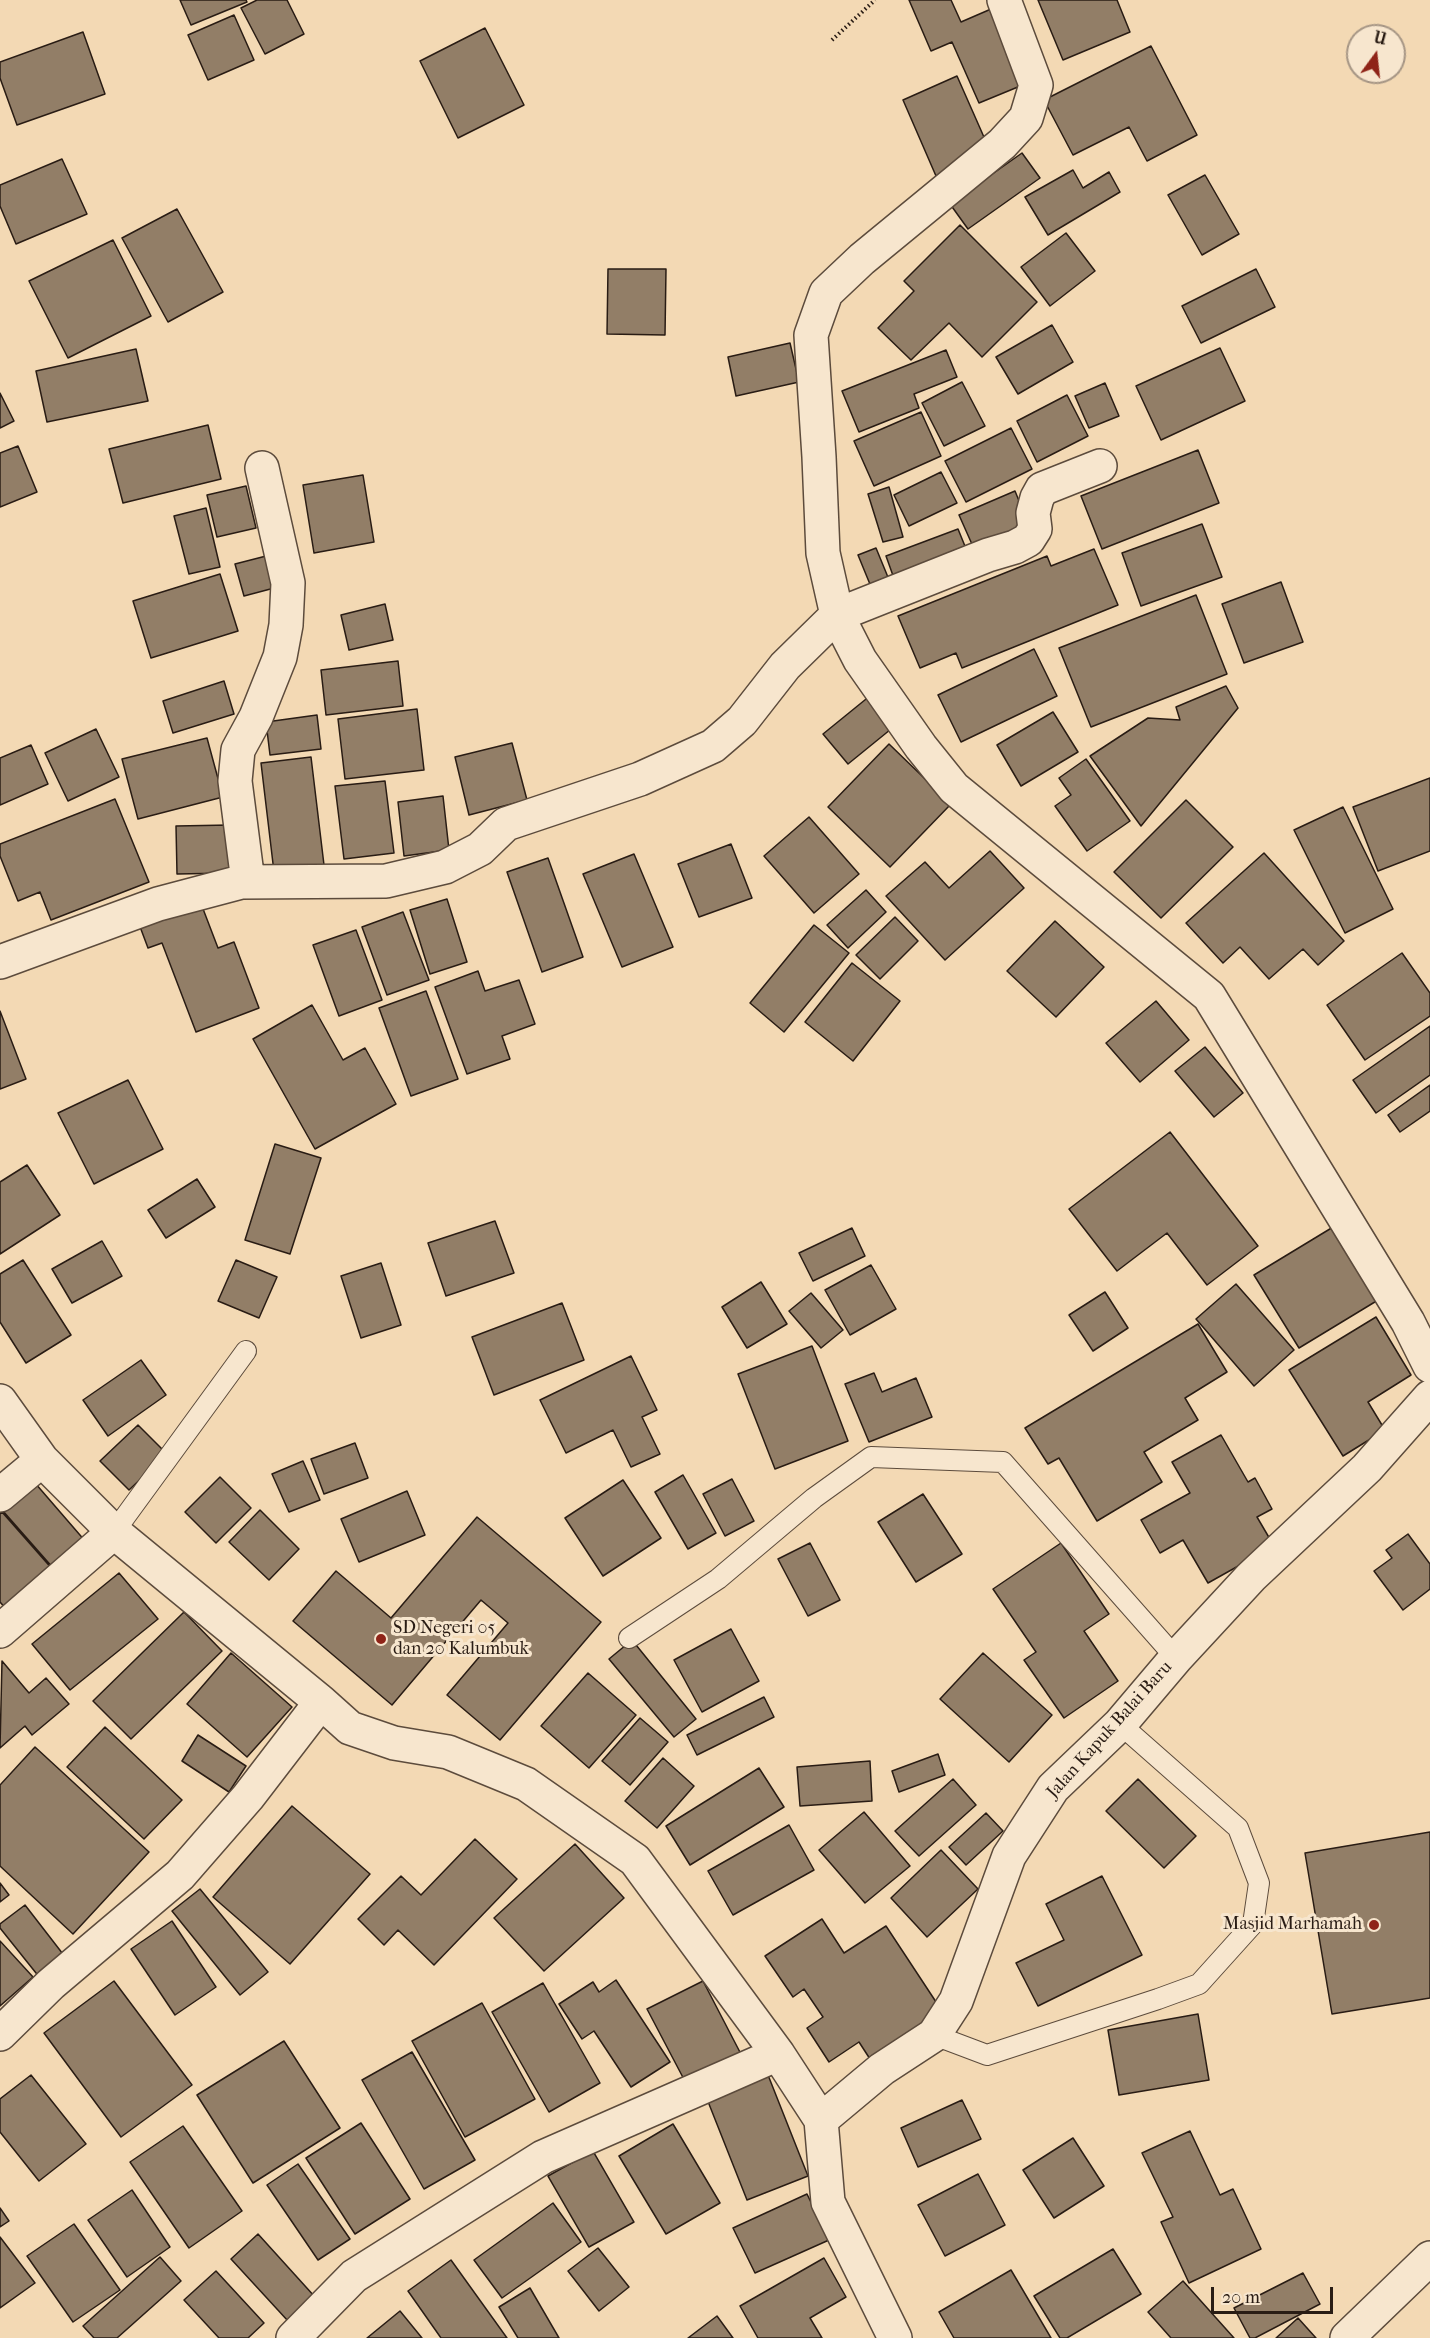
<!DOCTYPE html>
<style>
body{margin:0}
#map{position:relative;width:1430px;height:2338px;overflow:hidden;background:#f3d9b4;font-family:"IM FELL French Canon",serif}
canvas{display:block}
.north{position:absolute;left:1346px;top:24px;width:60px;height:60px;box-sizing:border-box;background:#f7e6ce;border:2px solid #a59584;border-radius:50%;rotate:15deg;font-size:16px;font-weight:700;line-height:24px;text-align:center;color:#291c14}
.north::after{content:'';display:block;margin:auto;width:21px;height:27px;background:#8f2418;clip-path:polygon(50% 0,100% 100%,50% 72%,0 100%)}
.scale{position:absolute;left:1211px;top:2287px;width:122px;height:27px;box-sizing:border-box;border:3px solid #291c14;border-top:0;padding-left:8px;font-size:18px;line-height:21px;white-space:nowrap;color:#291c14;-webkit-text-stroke:4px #f7e6ce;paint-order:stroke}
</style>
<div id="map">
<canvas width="1430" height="2338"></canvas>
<div class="north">U</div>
<div class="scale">20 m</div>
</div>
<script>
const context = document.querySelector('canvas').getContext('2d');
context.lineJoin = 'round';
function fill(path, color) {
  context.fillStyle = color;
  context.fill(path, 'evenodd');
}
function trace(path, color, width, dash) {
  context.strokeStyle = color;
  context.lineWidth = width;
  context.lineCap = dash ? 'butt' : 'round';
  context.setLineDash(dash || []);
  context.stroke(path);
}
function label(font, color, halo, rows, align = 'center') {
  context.font = font + ' "IM FELL French Canon",serif';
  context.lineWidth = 6;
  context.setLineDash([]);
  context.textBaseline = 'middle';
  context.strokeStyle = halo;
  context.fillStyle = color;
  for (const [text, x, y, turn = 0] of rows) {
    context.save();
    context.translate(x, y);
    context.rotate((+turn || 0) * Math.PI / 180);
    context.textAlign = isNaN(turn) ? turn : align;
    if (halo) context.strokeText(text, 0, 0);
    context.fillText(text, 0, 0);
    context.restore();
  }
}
const building = new Path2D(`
 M180,0H246L247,2L191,25Z
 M257,0H287L304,34L265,54L241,8Z
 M909,0H951L961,22L998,6L1030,82L979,103L952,42L931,51Z
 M1038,0H1117L1130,32L1063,60Z
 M234,15L254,60L208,80L188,35Z
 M485,28L524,105L458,138L420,61Z
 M83,32L105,94L17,125L0,78V62Z
 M1151,46L1197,135L1147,161L1129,127L1073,155L1044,100Z
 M957,76L991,153L936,176L903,100Z
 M1022,153L1040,178L968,229L950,204Z
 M62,159L87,214L16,244L0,206V185Z
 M1073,170L1083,188L1109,172L1120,192L1048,235L1025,197Z
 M1205,175L1239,234L1202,255L1168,195Z
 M177,209L223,292L168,322L122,238Z
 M960,225L1037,302L982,357L949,323L911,360L878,328L914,291L904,281Z
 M1066,233L1095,271L1050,306L1021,267Z
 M113,240L151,316L68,358L29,281Z
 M608,269H666L665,335L607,334Z
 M1256,269L1275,307L1201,343L1182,306Z
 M1052,325L1073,362L1018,394L996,357Z
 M790,343L799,382L736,396L728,357Z
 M1220,348L1245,401L1161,440L1136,386Z
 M136,349L148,401L47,422L36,371Z
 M946,350L957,377L914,394L919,408L859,432L842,391Z
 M962,382L985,426L944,446L922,403Z
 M1105,383L1119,416L1089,428L1075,396Z
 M0,393L14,421L0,428Z
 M1067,395L1088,436L1037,462L1017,421Z
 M921,412L941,456L874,486L854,441Z
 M208,425L221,479L123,503L109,449Z
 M1011,428L1032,469L966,502L945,461Z
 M18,446L37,492L0,507V453Z
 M1198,450L1219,503L1102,549L1081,496Z
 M941,472L957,503L909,526L894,495Z
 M363,475L374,542L314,553L303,485Z
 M246,486L256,528L217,537L207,495Z
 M889,487L903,537L883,542L868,494Z
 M1015,491L1030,528L975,551L959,515Z
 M206,508L220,567L189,574L174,516Z
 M1202,524L1222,577L1141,606L1122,553Z
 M958,529L969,556L896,584L886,556Z
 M876,548L892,587L874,594L858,555Z
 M1094,549L1118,605L962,668L956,653L920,668L898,616L1047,556L1051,566Z
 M270,555L278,587L244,596L235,564Z
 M220,574L238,631L151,658L133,601Z
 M1281,582L1303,642L1244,663L1222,604Z
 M1196,595L1227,674L1091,727L1059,648Z
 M385,604L393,640L349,650L341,615Z
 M1034,649L1057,696L961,742L938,695Z
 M398,661L403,706L326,715L321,670Z
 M224,681L234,714L173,733L163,701Z
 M1226,686L1238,708L1141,826L1090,756L1148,718L1180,720L1176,707Z
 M871,695L896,725L848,764L823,734Z
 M417,709L424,770L345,779L338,719Z
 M1053,712L1078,752L1021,786L997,745Z
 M317,715L321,749L270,755L266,722Z
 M96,729L119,777L68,801L45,753Z
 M207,738L223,797L138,819L122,759Z
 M512,743L527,800L469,815L455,757Z
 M889,744L951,804L890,867L828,807Z
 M31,745L48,784L0,805V758Z
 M311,757L324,865L274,872L261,763Z
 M1086,759L1130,821L1087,851L1055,806L1071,795L1059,778Z
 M1430,778V851L1378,871L1353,807Z
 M385,781L394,853L344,859L335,786Z
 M443,796L449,850L404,856L398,802Z
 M115,799L149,882L51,920L40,892L18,901L0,856V844Z
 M1186,800L1233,847L1161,918L1114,872Z
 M1343,807L1393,909L1345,933L1294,830Z
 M809,817L859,874L814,913L764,856Z
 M230,825V873L177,874L176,826Z
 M731,844L752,898L699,917L678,864Z
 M990,851L1024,888L945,960L886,896L925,862L949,888Z
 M1264,853L1344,941L1318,965L1303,949L1269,979L1240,947L1223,963L1186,923Z
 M634,854L673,947L622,967L583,874Z
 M548,858L583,957L542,972L507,872Z
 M866,890L886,912L848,948L827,925Z
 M447,899L467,962L430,974L410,910Z
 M200,901L218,948L234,942L259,1008L196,1032L162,943L148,948L139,924Z
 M403,912L429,980L387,995L362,927Z
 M895,917L918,941L880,979L856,955Z
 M1055,921L1104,967L1056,1017L1007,971Z
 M814,925L849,953L784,1032L750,1003Z
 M356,930L382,1000L339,1016L313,945Z
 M1402,953L1430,993V1016L1365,1060L1327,1005Z
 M852,963L900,1001L853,1061L805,1022Z
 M478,971L485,991L519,980L535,1024L502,1036L510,1059L467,1074L435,987Z
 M426,991L458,1079L411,1096L379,1008Z
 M1156,1001L1189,1040L1140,1082L1106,1043Z
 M312,1005L343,1060L365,1048L396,1104L315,1149L253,1039Z
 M0,1011L26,1079L0,1089Z
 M1430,1026V1075L1376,1113L1353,1080Z
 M1205,1047L1243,1093L1214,1117L1175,1071Z
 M128,1080L163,1149L94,1184L58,1113Z
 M1430,1085V1111L1400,1132L1388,1115Z
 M1170,1132L1258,1246L1207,1285L1167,1233L1117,1271L1069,1209Z
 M275,1144L321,1158L290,1254L245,1240Z
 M27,1165L60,1215L0,1254V1182Z
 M197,1179L215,1207L166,1238L148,1210Z
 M495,1221L514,1273L446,1296L428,1243Z
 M1343,1221L1388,1294L1299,1348L1254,1275Z
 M852,1228L865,1256L813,1281L799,1253Z
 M102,1241L122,1276L72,1303L52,1269Z
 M23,1260L71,1335L26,1363L0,1322V1274Z
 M236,1260L277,1277L259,1318L218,1301Z
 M381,1263L401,1325L361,1338L341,1276Z
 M871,1265L896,1309L850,1335L825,1290Z
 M761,1282L787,1324L747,1348L722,1307Z
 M1236,1284L1294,1350L1254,1386L1196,1319Z
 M1105,1292L1128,1328L1093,1351L1069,1315Z
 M811,1293L843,1330L821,1348L789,1311Z
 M562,1303L584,1360L494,1395L472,1337Z
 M1376,1317L1411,1375L1368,1402L1385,1430L1343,1456L1289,1370Z
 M1198,1324L1227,1372L1185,1398L1198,1420L1144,1452L1162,1482L1097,1521L1059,1458L1048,1464L1025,1428Z
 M812,1346L848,1441L775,1469L738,1374Z
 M631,1356L657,1410L642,1417L660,1454L631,1467L613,1430L566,1453L540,1400Z
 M141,1360L166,1395L108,1436L83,1400Z
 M874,1373L882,1392L916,1378L932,1417L869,1442L845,1384Z
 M138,1425L167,1454L129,1490L100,1461Z
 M1221,1435L1248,1482L1255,1478L1272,1509L1257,1517L1274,1546L1208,1583L1183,1540L1160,1553L1141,1520L1190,1493L1172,1462Z
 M355,1443L368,1478L324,1494L311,1459Z
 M303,1461L320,1500L289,1512L272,1474Z
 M683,1475L716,1533L688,1549L655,1492Z
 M220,1477L251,1508L216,1543L185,1512Z
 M732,1479L754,1521L725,1536L703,1494Z
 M623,1480L661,1538L603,1576L565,1518Z
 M35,1483L86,1542L54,1569L3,1511Z
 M407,1491L425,1535L359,1562L341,1519Z
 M923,1494L962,1554L916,1582L878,1522Z
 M260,1510L299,1549L269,1580L229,1542Z
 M2,1512L54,1571L8,1611L0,1602V1514Z
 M477,1517L601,1622L500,1740L447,1695L508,1623L481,1600L392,1705L293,1621L336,1571L391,1618Z
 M1408,1534L1430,1564V1589L1403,1610L1374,1571L1392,1558L1386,1550Z
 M810,1543L840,1600L808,1616L778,1559Z
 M1061,1543L1109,1614L1084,1631L1118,1681L1064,1718L1024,1660L1036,1652L993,1589Z
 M119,1573L158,1619L70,1690L32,1644Z
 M184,1612L222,1651L131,1739L93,1701Z
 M731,1629L759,1681L702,1712L674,1660Z
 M632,1640L696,1719L674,1737L609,1659Z
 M231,1653L292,1707L247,1757L187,1704Z
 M983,1653L1052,1715L1009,1762L940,1699Z
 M2,1661L29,1693L46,1678L69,1704L32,1735L25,1726L0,1748Z
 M588,1673L636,1715L589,1768L541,1726Z
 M764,1697L774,1717L697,1755L687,1735Z
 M640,1718L668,1742L630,1785L602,1761Z
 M105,1727L182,1800L144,1839L67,1767Z
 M198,1735L246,1766L229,1792L182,1761Z
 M35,1747L149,1852L73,1934L0,1866V1785Z
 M938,1754L945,1775L899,1792L892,1771Z
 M663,1758L694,1786L657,1828L625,1801Z
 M870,1761L872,1801L800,1806L797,1767Z
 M759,1768L784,1807L690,1865L666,1826Z
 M953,1779L976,1805L919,1856L895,1831Z
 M1138,1779L1196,1836L1164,1868L1106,1811Z
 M292,1806L370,1874L290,1964L213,1897Z
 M864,1812L910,1866L865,1903L819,1850Z
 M986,1813L1003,1831L966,1865L949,1847Z
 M789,1825L814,1870L733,1915L708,1871Z
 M1430,1832V1998L1332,2014L1305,1853Z
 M475,1839L517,1879L434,1965L398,1930L384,1945L358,1919L401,1876L421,1895Z
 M575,1844L624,1898L544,1971L494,1918Z
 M941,1850L978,1889L927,1937L891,1898Z
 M1102,1876L1142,1955L1038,2006L1016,1963L1064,1940L1046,1904Z
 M0,1883L9,1895L0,1902Z
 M200,1889L268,1972L240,1995L172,1911Z
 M25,1905L66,1958L40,1978L0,1928V1924Z
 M822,1919L844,1953L886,1926L942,2011L870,2059L859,2042L829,2062L807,2028L823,2017L804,1989L793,1997L765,1956Z
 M172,1921L216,1987L175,2015L131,1949Z
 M0,1941L33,1977L0,2006Z
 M616,1980L670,2062L631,2087L594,2031L582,2039L559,2004L593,1982L599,1992Z
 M114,1981L192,2085L121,2137L44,2033Z
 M703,1981L743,2058L688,2087L647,2009Z
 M543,1983L600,2083L549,2112L492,2012Z
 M482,2003L535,2099L465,2137L412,2041Z
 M1198,2014L1209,2080L1119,2095L1108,2030Z
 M284,2041L340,2128L253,2183L197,2095Z
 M412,2052L475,2160L424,2189L362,2080Z
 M31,2075L86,2144L39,2181L0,2132V2099Z
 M768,2075L808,2176L747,2200L707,2099Z
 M962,2100L981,2139L918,2167L901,2128Z
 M361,2123L410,2199L355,2234L306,2158Z
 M673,2124L720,2203L666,2234L619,2156Z
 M183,2126L242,2211L189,2248L130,2162Z
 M1190,2131L1220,2195L1233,2189L1261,2249L1189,2283L1161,2222L1173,2217L1142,2153Z
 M1073,2138L1104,2186L1054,2218L1023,2170Z
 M593,2151L634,2222L589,2247L548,2176Z
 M298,2164L350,2239L318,2260L267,2185Z
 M978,2174L1005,2225L945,2256L918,2205Z
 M132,2190L170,2247L127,2277L88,2220Z
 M807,2194L829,2240L755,2273L733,2228Z
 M553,2203L581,2242L502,2298L474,2260Z
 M0,2208L9,2221L0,2227Z
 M74,2224L120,2290L73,2322L27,2256Z
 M258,2234L315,2297L288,2321L231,2259Z
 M0,2237L35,2283L0,2308Z
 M598,2248L629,2287L599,2311L568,2271Z
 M1113,2249L1141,2294L1067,2338H1060L1034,2296Z
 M160,2257L181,2281L117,2338H94L83,2326Z
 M824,2258L846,2297L810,2318L822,2338H758L740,2306Z
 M451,2260L507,2338H441L408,2291Z
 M1011,2270L1051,2338H954L939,2312Z
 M216,2271L264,2323L248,2338H219L184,2300Z
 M1303,2273L1320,2304L1255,2338H1250L1234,2308Z
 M1183,2281L1234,2338H1171L1148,2312Z
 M530,2288L559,2338H518L499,2307Z
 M400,2311L422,2338H367Z
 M717,2316L733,2338H688Z
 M1298,2318L1316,2338H1276Z`);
const path = new Path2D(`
 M832,40L875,0`);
const service = new Path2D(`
 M114,1532L246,1351
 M629,1638L718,1579L814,1498L871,1457L1003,1462L1176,1658
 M934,2035L987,2055L1158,1999L1199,1984L1253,1924L1259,1883L1238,1828L1120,1724`);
const minor = new Path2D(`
 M1004,0L1036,85L1026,118L1002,144L862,259L826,293L811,335L819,457L823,553L837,615L860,660L921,747L954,788L1209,996L1408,1322L1430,1366
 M248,882L235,781L238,750L256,717L280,657L286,625L288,583L262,468
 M0,962L158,904L241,882L386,881L445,867L480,849L506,824L640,779L713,746L742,721L785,666L837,615L988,555L1015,547L1028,540L1035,529L1033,513L1037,498L1042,489L1100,466
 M0,1401L42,1460L114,1532L321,1702L350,1728L394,1743L448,1752L526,1784L635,1860L778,2054L821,2120L828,2202L895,2338
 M0,1495L42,1460
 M0,1631L114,1532
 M0,2034L51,1984L180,1875L248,1797L321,1702
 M821,2120L882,2069L934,2035L956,2001L1009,1856L1053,1788L1120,1724L1176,1658L1251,1577L1367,1468L1430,1397
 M293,2338L354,2276L543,2157L778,2054
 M1347,2338L1430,2258`);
const markers = [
 [381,1639,6,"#8f2418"],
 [1374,1925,6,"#8f2418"]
];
const poiNames = [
 ["SD Negeri 05",393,1629],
 ["dan 20 Kalumbuk",393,1650],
 ["Masjid Marhamah",1362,1925,"right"]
];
const streetNames = [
 ["Jalan Kapuk Balai Baru",1110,1730,-48]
];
fill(building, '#927e67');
trace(building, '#291c14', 1.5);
trace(service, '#5c4b3c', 22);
trace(minor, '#5c4b3c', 36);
trace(path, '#291c14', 4, [1.5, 3]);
trace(service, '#f7e6ce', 20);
trace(minor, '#f7e6ce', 33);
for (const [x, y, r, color] of markers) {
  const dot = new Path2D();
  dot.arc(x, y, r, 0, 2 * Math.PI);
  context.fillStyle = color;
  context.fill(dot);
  trace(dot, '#f7e6ce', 2);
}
label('18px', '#291c14', '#f7e6ce', poiNames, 'left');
label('18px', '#291c14', '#f7e6ce', streetNames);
</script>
